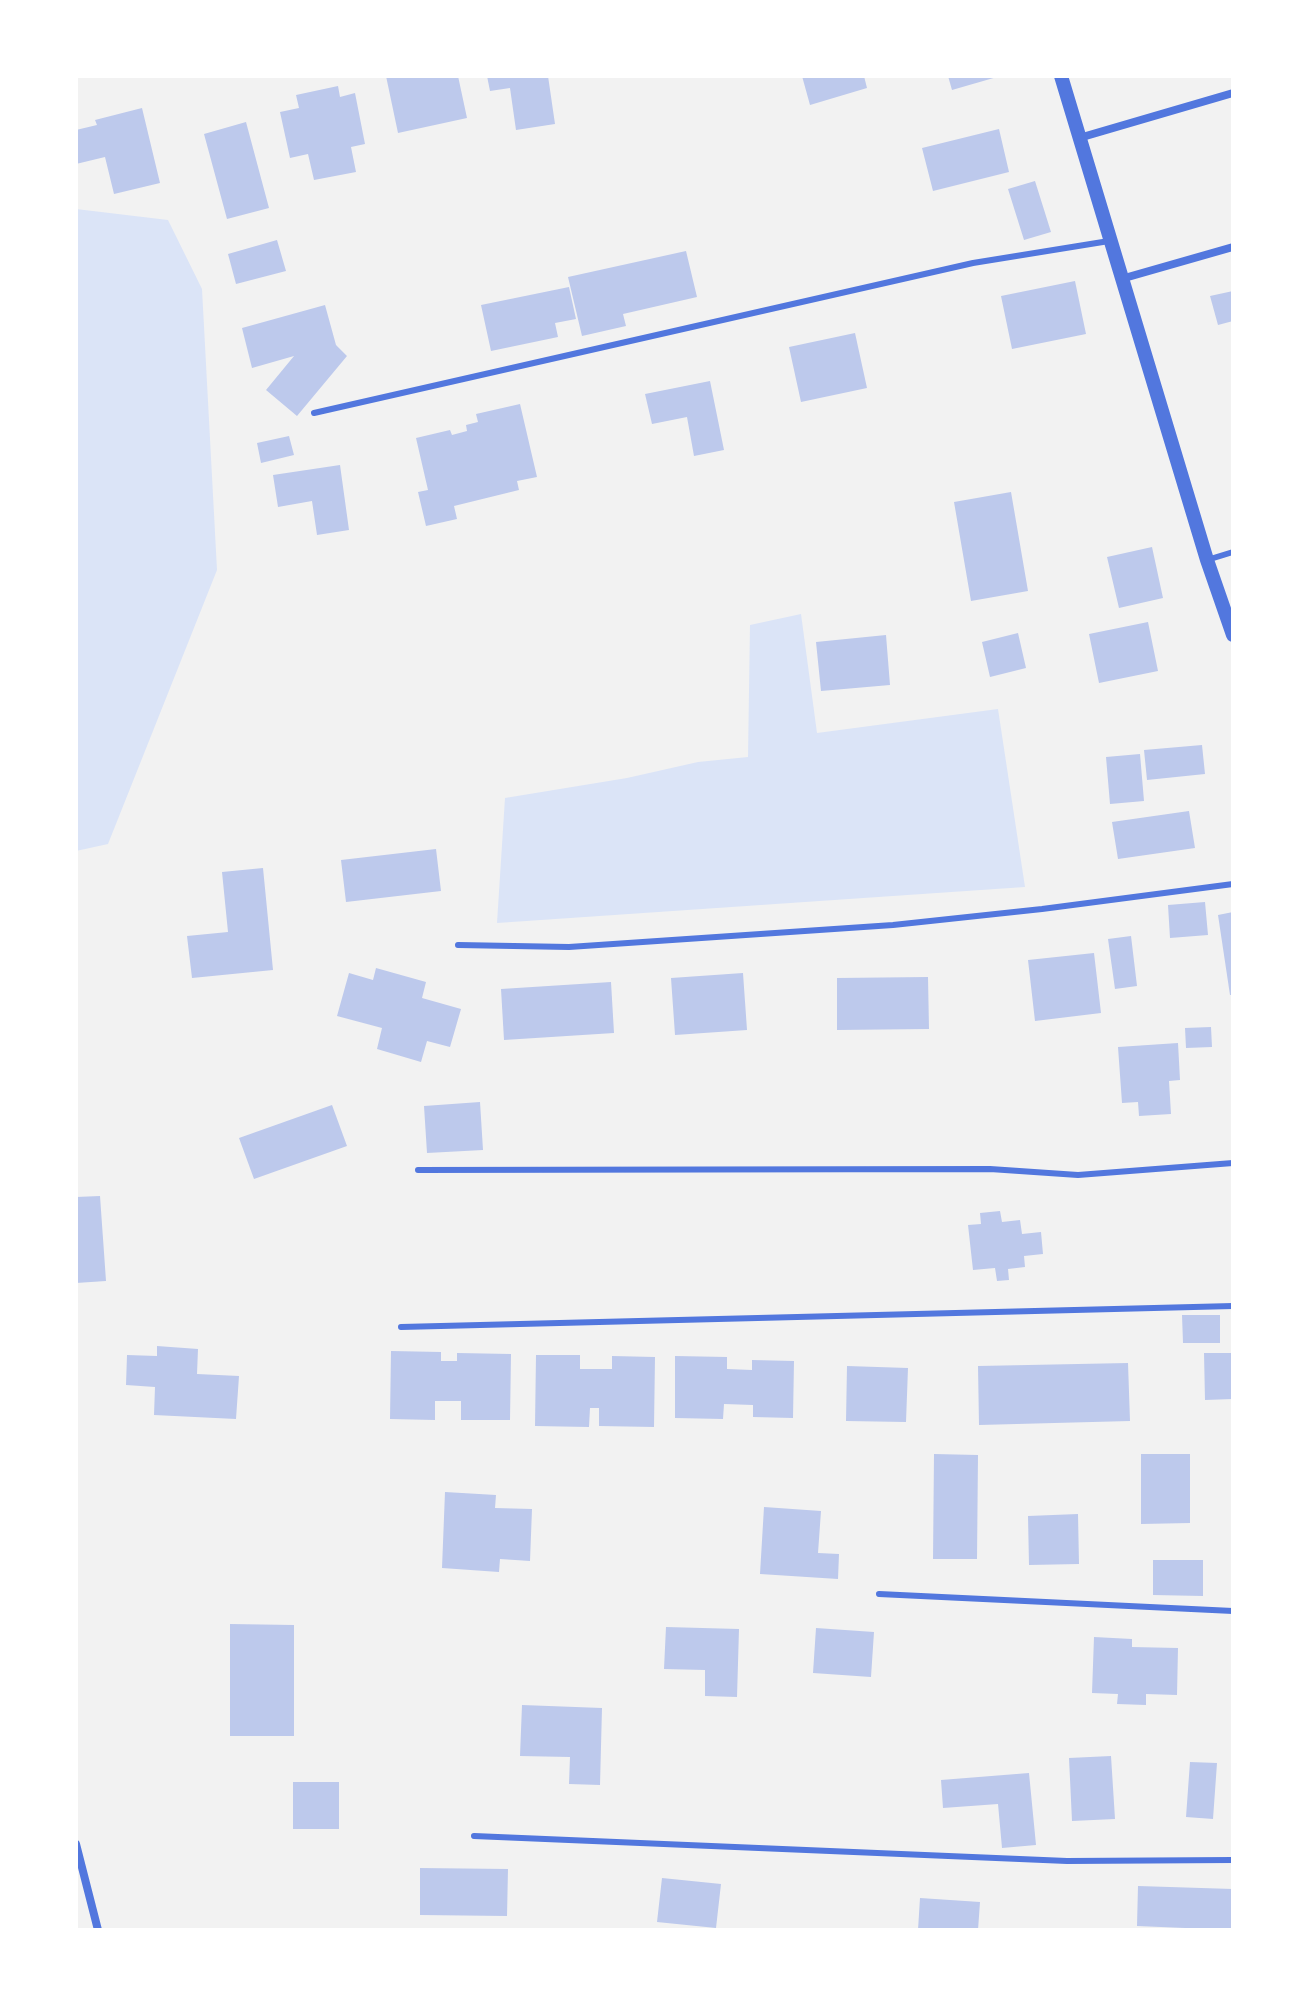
<!DOCTYPE html>
<style>
body{margin:0}
#map{position:relative;width:1309px;height:2006px;overflow:hidden;background:#f2f2f2;font-family:"Space Grotesk",sans-serif}
canvas{display:block}
.frame{position:absolute;inset:0;border:78px solid #fff;pointer-events:none}
</style>
<div id="map">
<canvas width="1309" height="2006"></canvas>
<div class="frame"></div>
</div>
<script>
const context = document.querySelector('canvas').getContext('2d');
context.lineJoin = 'round';
function fill(path, color) {
  context.fillStyle = color;
  context.fill(path, 'evenodd');
}
function trace(path, color, width, dash) {
  context.strokeStyle = color;
  context.lineWidth = width;
  context.lineCap = dash ? 'butt' : 'round';
  context.setLineDash(dash || []);
  context.stroke(path);
}
const green = new Path2D(`
 M76,209L168,220L202,289L217,570L108,844L76,851Z
 M801,614L817,733L998,709L1025,887L497,923L505,798L627,778L698,762L748,757L750,625Z`);
const building = new Path2D(`
 M386,76H458L467,118L398,133Z
 M487,76H548L555,124L516,130L510,88L490,91Z
 M802,76H864L867,88L810,105Z
 M948,76H997V77L952,90Z
 M338,86L340,97L355,93L365,144L351,147L356,172L314,180L308,154L290,158L280,112L299,108L296,95Z
 M142,108L160,183L114,194L105,157L76,164V130L97,125L95,120Z
 M246,122L269,208L227,219L204,134Z
 M999,129L1009,172L933,191L922,148Z
 M1035,181L1051,232L1024,240L1008,189Z
 M277,240L286,271L236,284L228,254Z
 M686,251L697,297L623,314L626,326L582,336L568,277Z
 M1075,281L1086,334L1012,349L1001,296Z
 M569,287L576,319L555,323L558,337L491,351L481,305Z
 M1233,291V321L1218,325L1210,296Z
 M325,305L336,345L347,356L297,416L266,390L294,356L252,368L242,328Z
 M855,333L867,388L801,402L789,347Z
 M710,381L724,450L694,456L687,417L652,424L645,394Z
 M520,404L537,477L517,481L519,490L454,506L457,519L426,526L418,492L428,490L416,438L450,430L452,435L467,431L466,425L478,422L476,414Z
 M289,436L294,455L261,463L257,443Z
 M340,465L349,530L317,535L312,501L278,507L273,475Z
 M1011,492L1028,591L971,601L954,502Z
 M1152,547L1163,598L1119,608L1107,557Z
 M1148,622L1158,671L1099,683L1089,634Z
 M1018,633L1026,668L990,677L982,642Z
 M886,635L890,685L821,691L816,642Z
 M1202,745L1205,774L1147,780L1144,750Z
 M1140,754L1144,801L1110,804L1106,757Z
 M1189,811L1195,848L1118,859L1112,822Z
 M436,849L441,891L346,902L341,860Z
 M263,868L273,970L192,978L187,936L228,932L222,872Z
 M1205,902L1208,935L1170,938L1168,905Z
 M1233,912V995H1230L1218,915Z
 M1131,936L1137,986L1115,989L1108,939Z
 M1094,953L1101,1013L1035,1021L1028,960Z
 M376,968L426,982L422,998L461,1009L450,1047L427,1041L421,1062L377,1049L382,1028L337,1016L349,973L373,980Z
 M743,973L747,1030L675,1035L671,978Z
 M928,977L929,1029L837,1030V978Z
 M611,982L614,1033L504,1040L501,989Z
 M1211,1027L1212,1047L1186,1048L1185,1028Z
 M1178,1043L1180,1080L1169,1081L1171,1114L1139,1116L1138,1102L1122,1103L1118,1047Z
 M480,1102L483,1150L427,1153L424,1106Z
 M332,1105L347,1146L254,1179L239,1138Z
 M100,1196L106,1281L76,1283V1197Z
 M1000,1211L1002,1222L1020,1220L1022,1234L1041,1232L1043,1254L1024,1256L1025,1267L1008,1269L1009,1280L997,1281L995,1268L973,1270L968,1225L981,1224L980,1213Z
 M1182,1315H1220V1343H1183Z
 M157,1346L198,1349L197,1374L239,1376L236,1419L154,1415L155,1387L126,1385L127,1355L157,1356Z
 M391,1351L441,1352V1361H457V1353L511,1354L510,1420H461V1401H435V1420L390,1419Z
 M1204,1353H1233V1399L1205,1400Z
 M536,1355H580V1369H612V1356L655,1357L654,1427L599,1426V1408H590L589,1427L535,1426Z
 M675,1356L727,1357V1369L752,1370V1360L794,1361L793,1418L753,1417V1405L724,1404L723,1419L675,1418Z
 M1128,1363L1130,1421L979,1425L978,1366Z
 M847,1366L908,1368L906,1422L846,1421Z
 M934,1454L978,1455L977,1559H933Z
 M1141,1454H1190V1523L1141,1524Z
 M445,1492L496,1495L495,1508L532,1509L530,1561L500,1559L499,1572L442,1568Z
 M764,1507L821,1511L818,1553L839,1554L838,1579L760,1574Z
 M1078,1514L1079,1564L1029,1565L1028,1516Z
 M1153,1560H1203V1596L1153,1595Z
 M230,1624L294,1625V1736H230Z
 M666,1627L739,1629L737,1697L705,1696V1670L664,1669Z
 M816,1628L874,1632L871,1677L813,1673Z
 M1094,1637L1132,1639V1647L1178,1648L1177,1695L1146,1694V1705L1117,1704L1118,1694L1092,1693Z
 M522,1705L602,1708L600,1785L569,1784L570,1757L520,1756Z
 M1111,1756L1115,1819L1072,1821L1069,1758Z
 M1190,1762L1217,1763L1213,1819L1186,1817Z
 M1029,1773L1036,1845L1002,1848L998,1804L943,1808L941,1780Z
 M293,1782H339V1829H293Z
 M420,1868L508,1869L507,1916L420,1915Z
 M662,1878L721,1884L716,1928L657,1922Z
 M1138,1886L1233,1889V1930L1137,1926Z
 M920,1898L980,1902L978,1930H918Z`);
const service = new Path2D(`
 M314,413L973,263L1109,241
 M1207,560L1233,552
 M458,945L569,947L893,925L1042,909L1233,884
 M418,1170L990,1169L1078,1175L1233,1163
 M401,1327L1233,1306
 M879,1594L1233,1611
 M474,1836L1067,1861L1233,1860`);
const minor = new Path2D(`
 M1079,138L1233,93
 M1121,279L1233,247
 M76,1844L98,1930`);
const tertiary = new Path2D(`
 M1061,76L1207,560L1233,635`);
fill(green, '#dbe4f7');
fill(building, '#bdc9ec');
trace(service, '#5277de', 6);
trace(minor, '#5277de', 8);
trace(tertiary, '#5277de', 14);
</script>
